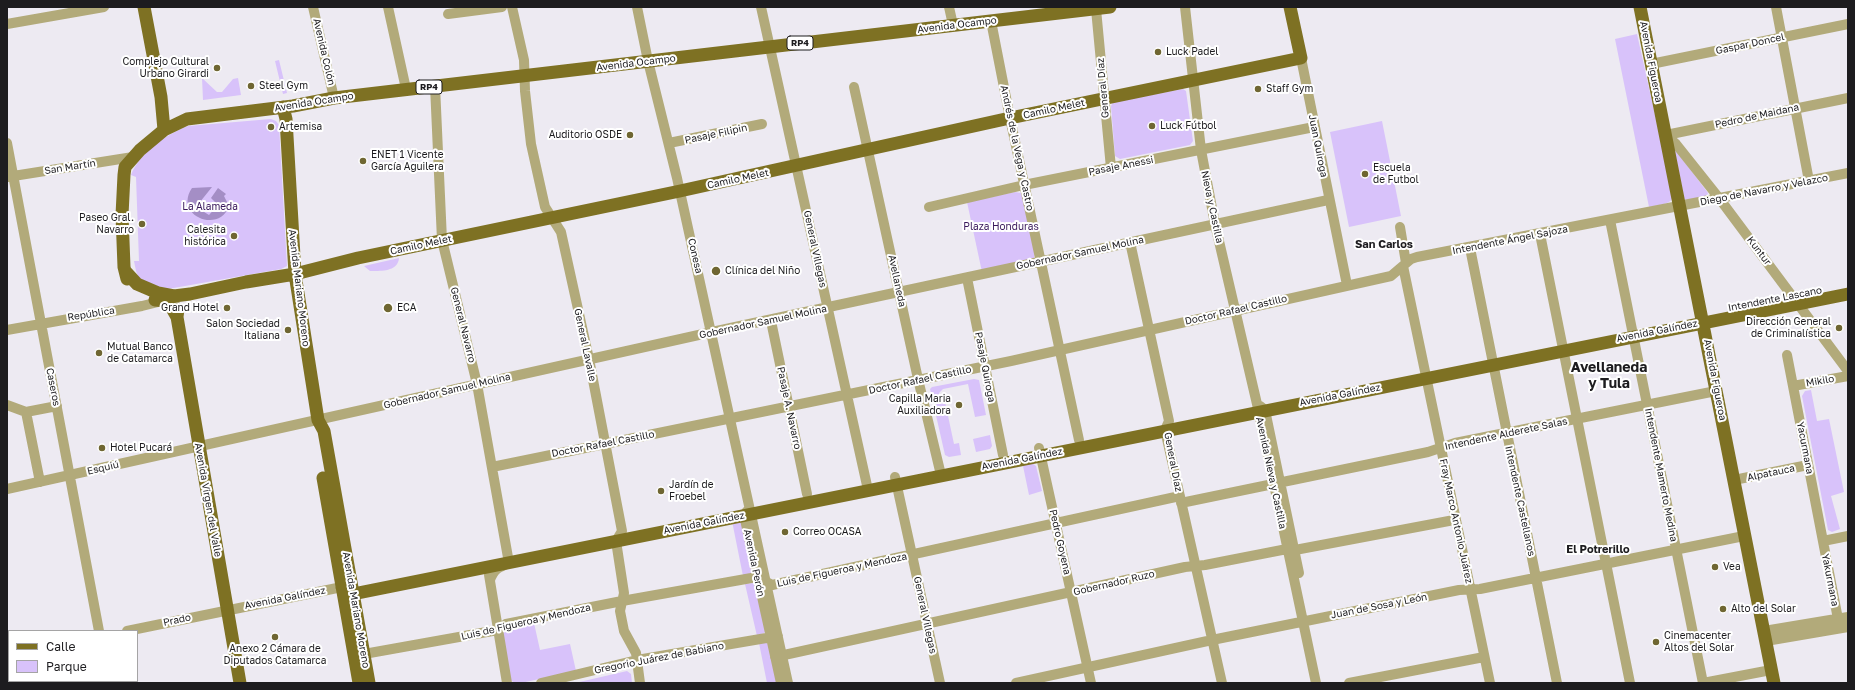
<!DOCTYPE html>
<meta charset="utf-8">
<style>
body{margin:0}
#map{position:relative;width:1855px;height:690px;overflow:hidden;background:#edeaf2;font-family:"Golos Text",sans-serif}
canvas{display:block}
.frame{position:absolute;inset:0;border:8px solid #1d1c1f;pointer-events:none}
.legend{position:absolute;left:8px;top:630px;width:130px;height:52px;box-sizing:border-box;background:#fff;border:1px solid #a5a4a5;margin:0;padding:5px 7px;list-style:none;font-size:12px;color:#1d1c1f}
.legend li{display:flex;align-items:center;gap:8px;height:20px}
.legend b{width:20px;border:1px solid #a5a4a5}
</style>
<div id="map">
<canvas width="1855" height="690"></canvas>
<div class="frame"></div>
<ul class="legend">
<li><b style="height:5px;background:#7e7123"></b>Calle</li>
<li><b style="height:11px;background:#d8c2fa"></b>Parque</li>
</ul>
</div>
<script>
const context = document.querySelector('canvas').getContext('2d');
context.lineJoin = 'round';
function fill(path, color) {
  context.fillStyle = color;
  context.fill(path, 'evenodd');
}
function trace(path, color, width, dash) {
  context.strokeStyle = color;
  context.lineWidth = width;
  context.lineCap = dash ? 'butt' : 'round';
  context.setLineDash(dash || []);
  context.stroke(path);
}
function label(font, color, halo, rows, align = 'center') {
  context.font = font + ' "Golos Text",sans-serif';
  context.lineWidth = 4;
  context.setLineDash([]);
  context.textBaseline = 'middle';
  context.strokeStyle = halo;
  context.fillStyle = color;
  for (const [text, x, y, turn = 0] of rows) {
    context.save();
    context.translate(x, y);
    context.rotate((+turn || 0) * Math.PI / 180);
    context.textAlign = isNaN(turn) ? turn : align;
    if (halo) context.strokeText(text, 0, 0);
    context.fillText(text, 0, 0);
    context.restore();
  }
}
const green = new Path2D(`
 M1637,34L1673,196C1672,205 1657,205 1649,207L1615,39Z
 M279,60L287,93L283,94L275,61Z
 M202,78L217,92H222L233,79L238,78L241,95L203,100Z
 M1183,89L1186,91L1193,141L1190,145L1120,159L1115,156L1111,106L1113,102Z
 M271,119L276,121L279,125L287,266L281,269L168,289L156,287L139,278L136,271L134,261H139L136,177L131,175C140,152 165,135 188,126Z
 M1382,121L1401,216L1349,227L1330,132Z
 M1674,148L1708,193L1706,197L1685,200L1684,198Z
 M1015,192L1021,193L1023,196L1035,252L1034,258L982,272L967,202Z
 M399,258C398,272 380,271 370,271L364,266Z
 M974,379L979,380L986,415L975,417L968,384L943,389L939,393L940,398L944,397L954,444L959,443L961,455L949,457L945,455L930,389L932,387Z
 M1811,390L1817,421L1829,419L1844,492L1831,496L1840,529L1832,532L1828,530L1802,396L1805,391Z
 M990,435L992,446L990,449L976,452L973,439Z
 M1032,463L1036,466L1042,491L1029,495L1023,466Z
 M732,521H741L753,569L752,573L743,576Z
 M754,583L756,585L766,632L757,636L745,584Z
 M534,623L540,650L570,644L576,671L521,683H515L510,680L502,635C510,624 522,625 534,623Z
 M759,643H767L769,645L778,683H767Z
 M627,671L631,674L632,683H575Z`);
const water = new Path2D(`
 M212,187L196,207L209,215L218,205L211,198L218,188L226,194L224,196L229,206C220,234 173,216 192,188Z`);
const minor = new Path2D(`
 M313,7L334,98
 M388,7L406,89
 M512,7L524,60L525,91L531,144L545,207L561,232L589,359L622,531L616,541L624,593L620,611L624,631L636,653L640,683
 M637,7L648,61L677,178L788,683
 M761,7L868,490
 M949,7L953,25
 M1185,7L1201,150L1215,224L1257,404L1316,683
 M1776,7L1809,181
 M1096,9L1111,168
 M448,14L502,7
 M991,21L1010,118L1079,440
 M7,24L104,7
 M1301,58L1347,285
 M1651,64L1848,24
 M435,86L442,240L477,384L509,563C499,567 494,569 490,580
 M854,87L918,379L941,475
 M1666,135L1676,144L1719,198L1848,371
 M1666,135L1848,98
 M7,143L99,631
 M669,143L762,124
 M7,177L133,157
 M929,207L1024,185L1314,127
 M1610,220L1703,683
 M1400,227L1406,263
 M1540,234L1630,683
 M1130,242L1169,421L1165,430L1222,683
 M1470,248L1557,683
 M1403,266L1490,683
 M967,278L1003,455
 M771,321L807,494
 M7,330L142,306L162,301
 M1787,355L1838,619
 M1793,386L1848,376
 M7,405L26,412L40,482
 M1260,406L1265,410L1299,573
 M26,412L57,406
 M1039,448L1091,683
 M492,467L1011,361L1391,276L1411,259L1417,257L1848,173
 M895,477L940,683
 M1734,480L1808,465
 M7,489L712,332L1328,200
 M1181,503L1428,452L1455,443L1716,391
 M747,511L744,515L781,683
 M1823,541L1848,536
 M489,575L507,683
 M127,631L342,587
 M1764,631L1848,617
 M1766,641L1848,627
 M364,654L498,630L506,624L622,601L757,577L772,585L1180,496
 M7,655H9
 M775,657L1185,567L1205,565L1287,549L1295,550L1454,520
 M108,681V683
 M541,683L637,660L778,636
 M1016,683L1212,640L1459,590L1480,589L1744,536
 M1349,683L1484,657
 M1703,683L1771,670`);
const major = new Path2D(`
 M144,7L161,97L164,130
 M1640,7L1774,683
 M283,107L286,119L295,274L318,420L324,431L369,683
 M125,271L137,284L158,293L174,296L190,294L246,282L295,274L358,258L680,191L1010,118L1301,58L1290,7
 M127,279L124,267L122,215L124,175L125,167L140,150L164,130L187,119L293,106L334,98L1110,7
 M155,300L168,301L177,317
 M178,309L177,317L240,683
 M323,478L359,683
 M342,587L353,594L1848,294`);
const markers = [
 [1158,52,4,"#6f6632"],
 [217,68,4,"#6f6632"],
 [251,86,4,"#6f6632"],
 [1258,89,4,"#6f6632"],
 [1152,126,4,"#6f6632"],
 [271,127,4,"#6f6632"],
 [630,135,4,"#6f6632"],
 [363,161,4,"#6f6632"],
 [1365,174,4,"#6f6632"],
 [142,224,4,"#6f6632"],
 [234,236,4,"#6f6632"],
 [716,271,5,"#6f6632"],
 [227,308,4,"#6f6632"],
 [388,308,5,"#6f6632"],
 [1839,328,4,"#6f6632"],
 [288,330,4,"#6f6632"],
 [99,353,4,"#6f6632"],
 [959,405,4,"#6f6632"],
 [102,448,4,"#6f6632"],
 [661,491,4,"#6f6632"],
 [785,532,4,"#6f6632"],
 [1715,567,4,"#6f6632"],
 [1723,609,4,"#6f6632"],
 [275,637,4,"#6f6632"],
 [1656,642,4,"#6f6632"]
];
const shields = [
 [800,43,26],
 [429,87,26]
];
const shieldNames = [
 ["RP4",800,43],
 ["RP4",429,87]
];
const streetNames = [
 ["Avenida Ocampo",957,25,-7],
 ["Gaspar Doncel",1750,44,-12],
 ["Avenida Colón",324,52,77],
 ["Avenida Figueroa",1651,62,79],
 ["Avenida Ocampo",636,63,-7],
 ["General Díaz",1103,88,-95],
 ["Avenida Ocampo",314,102,-9],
 ["Camilo Melet",1054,109,-12],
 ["Pedro de Maidana",1757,116,-12],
 ["Pasaje Filipin",716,134,-12],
 ["Juan Quiroga",1318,146,79],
 ["Andrés de la Vega y Castro",1017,148,78],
 ["Pasaje Anessi",1121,166,-11],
 ["San Martín",70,167,-9],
 ["Camilo Melet",738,179,-12],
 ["Diego de Navarro y Velazco",1764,190,-11],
 ["Nieva y Castilla",1212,207,78],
 ["Intendente Ángel Sajoza",1510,240,-11],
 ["Camilo Melet",421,245,-12],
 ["General Villegas",815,249,78],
 ["Kuntur",1759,251,53],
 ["Gobernador Samuel Molina",1080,253,-12],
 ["Conesa",695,256,77],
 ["Avellaneda",897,281,78],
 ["Avenida Mariano Moreno",299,288,83],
 ["Intendente Lascano",1775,299,-11],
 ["Doctor Rafael Castillo",1236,310,-13],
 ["República",91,314,-9],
 ["Gobernador Samuel Molina",763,322,-12],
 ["General Navarro",463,325,76],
 ["Avenida Galíndez",1657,331,-11],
 ["General Lavalle",585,345,78],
 ["Pasaje Quiroga",985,367,79],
 ["Doctor Rafael Castillo",920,380,-12],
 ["Avenida Figueroa",1715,380,79],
 ["Mikilo",1820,381,-10],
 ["Caseros",53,387,79],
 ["Gobernador Samuel Molina",447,391,-13],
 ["Avenida Galíndez",1340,395,-11],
 ["Pasaje A. Navarro",789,408,78],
 ["Intendente Alderete Salas",1506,434,-12],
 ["Doctor Rafael Castillo",603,444,-11],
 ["Yacurmana",1805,448,79],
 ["Avenida Galíndez",1022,459,-11],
 ["General Díaz",1173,462,79],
 ["Esquiú",103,468,-13],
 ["Avenida Nieva y Castilla",1271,473,78],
 ["Alpatauca",1771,473,-12],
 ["Intendente Mamerto Medina",1661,475,79],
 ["Avenida Virgen del Valle",208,500,80],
 ["Intendente Castellanos",1520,501,78],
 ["Fray Marco Antonio Juárez",1456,521,78],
 ["Avenida Galíndez",704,523,-11],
 ["Pedro Goyena",1060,542,77],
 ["Avenida Perón",754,563,78],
 ["Luis de Figueroa y Mendoza",842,570,-12],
 ["Yakurmana",1830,580,79],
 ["Gobernador Ruzo",1114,583,-13],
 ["Avenida Galíndez",285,598,-11],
 ["Juan de Sosa y León",1379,606,-11],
 ["Avenida Mariano Moreno",356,610,80],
 ["General Villegas",925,615,78],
 ["Prado",177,620,-12],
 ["Luis de Figueroa y Mendoza",526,622,-13],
 ["Gregorio Juárez de Babiano",659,658,-11]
];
const poiNames = [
 ["Luck Padel",1166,52],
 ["Complejo Cultural",209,62,"right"],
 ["Urbano Girardi",209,74,"right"],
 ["Steel Gym",259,86],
 ["Staff Gym",1266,89],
 ["Luck Fútbol",1160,126],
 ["Artemisa",279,127],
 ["Auditorio OSDE",622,135,"right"],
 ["ENET 1 Vicente",371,155],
 ["García Aguilera",371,167],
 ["Escuela",1373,168],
 ["de Futbol",1373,180],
 ["Paseo Gral.",134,218,"right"],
 ["Navarro",134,230,"right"],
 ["Calesita",226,230,"right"],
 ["histórica",226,242,"right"],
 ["Clínica del Niño",725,271],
 ["Grand Hotel",219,308,"right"],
 ["ECA",397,308],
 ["Dirección General",1831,322,"right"],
 ["de Criminalística",1831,334,"right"],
 ["Salon Sociedad",280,324,"right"],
 ["Italiana",280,336,"right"],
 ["Mutual Banco",107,347],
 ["de Catamarca",107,359],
 ["Capilla Maria",951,399,"right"],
 ["Auxiliadora",951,411,"right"],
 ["Hotel Pucará",110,448],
 ["Jardín de",669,485],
 ["Froebel",669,497],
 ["Correo OCASA",793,532],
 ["Vea",1723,567],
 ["Alto del Solar",1731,609],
 ["Cinemacenter",1664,636],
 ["Altos del Solar",1664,648],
 ["Anexo 2 Cámara de",275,649,"center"],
 ["Diputados Catamarca",275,661,"center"]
];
const parkNames = [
 ["La Alameda",210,207],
 ["Plaza Honduras",1001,227]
];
const neighbourhoodNames = [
 ["San Carlos",1384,245],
 ["El Potrerillo",1598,550]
];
const districtNames = [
 ["Avellaneda",1609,368],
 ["y Tula",1609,384]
];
fill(green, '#d8c2fa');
fill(water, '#a48ec5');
trace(minor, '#b2aa7a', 10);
trace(major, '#7e7123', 13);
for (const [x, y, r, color] of markers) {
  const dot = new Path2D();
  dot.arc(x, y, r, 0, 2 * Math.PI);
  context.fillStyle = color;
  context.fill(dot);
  trace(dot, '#fff', 1.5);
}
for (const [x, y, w] of shields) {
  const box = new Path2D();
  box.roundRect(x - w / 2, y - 7, w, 14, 3);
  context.fillStyle = '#fff';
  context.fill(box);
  trace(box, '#1d1c1f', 1);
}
label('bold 9px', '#1d1c1f', null, shieldNames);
label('10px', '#1d1c1f', '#fff', streetNames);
label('10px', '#1d1c1f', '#fff', poiNames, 'left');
label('10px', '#39185b', '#fff', parkNames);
label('bold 11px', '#1d1c1f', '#fff', neighbourhoodNames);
label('bold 14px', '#1d1c1f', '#fff', districtNames);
</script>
